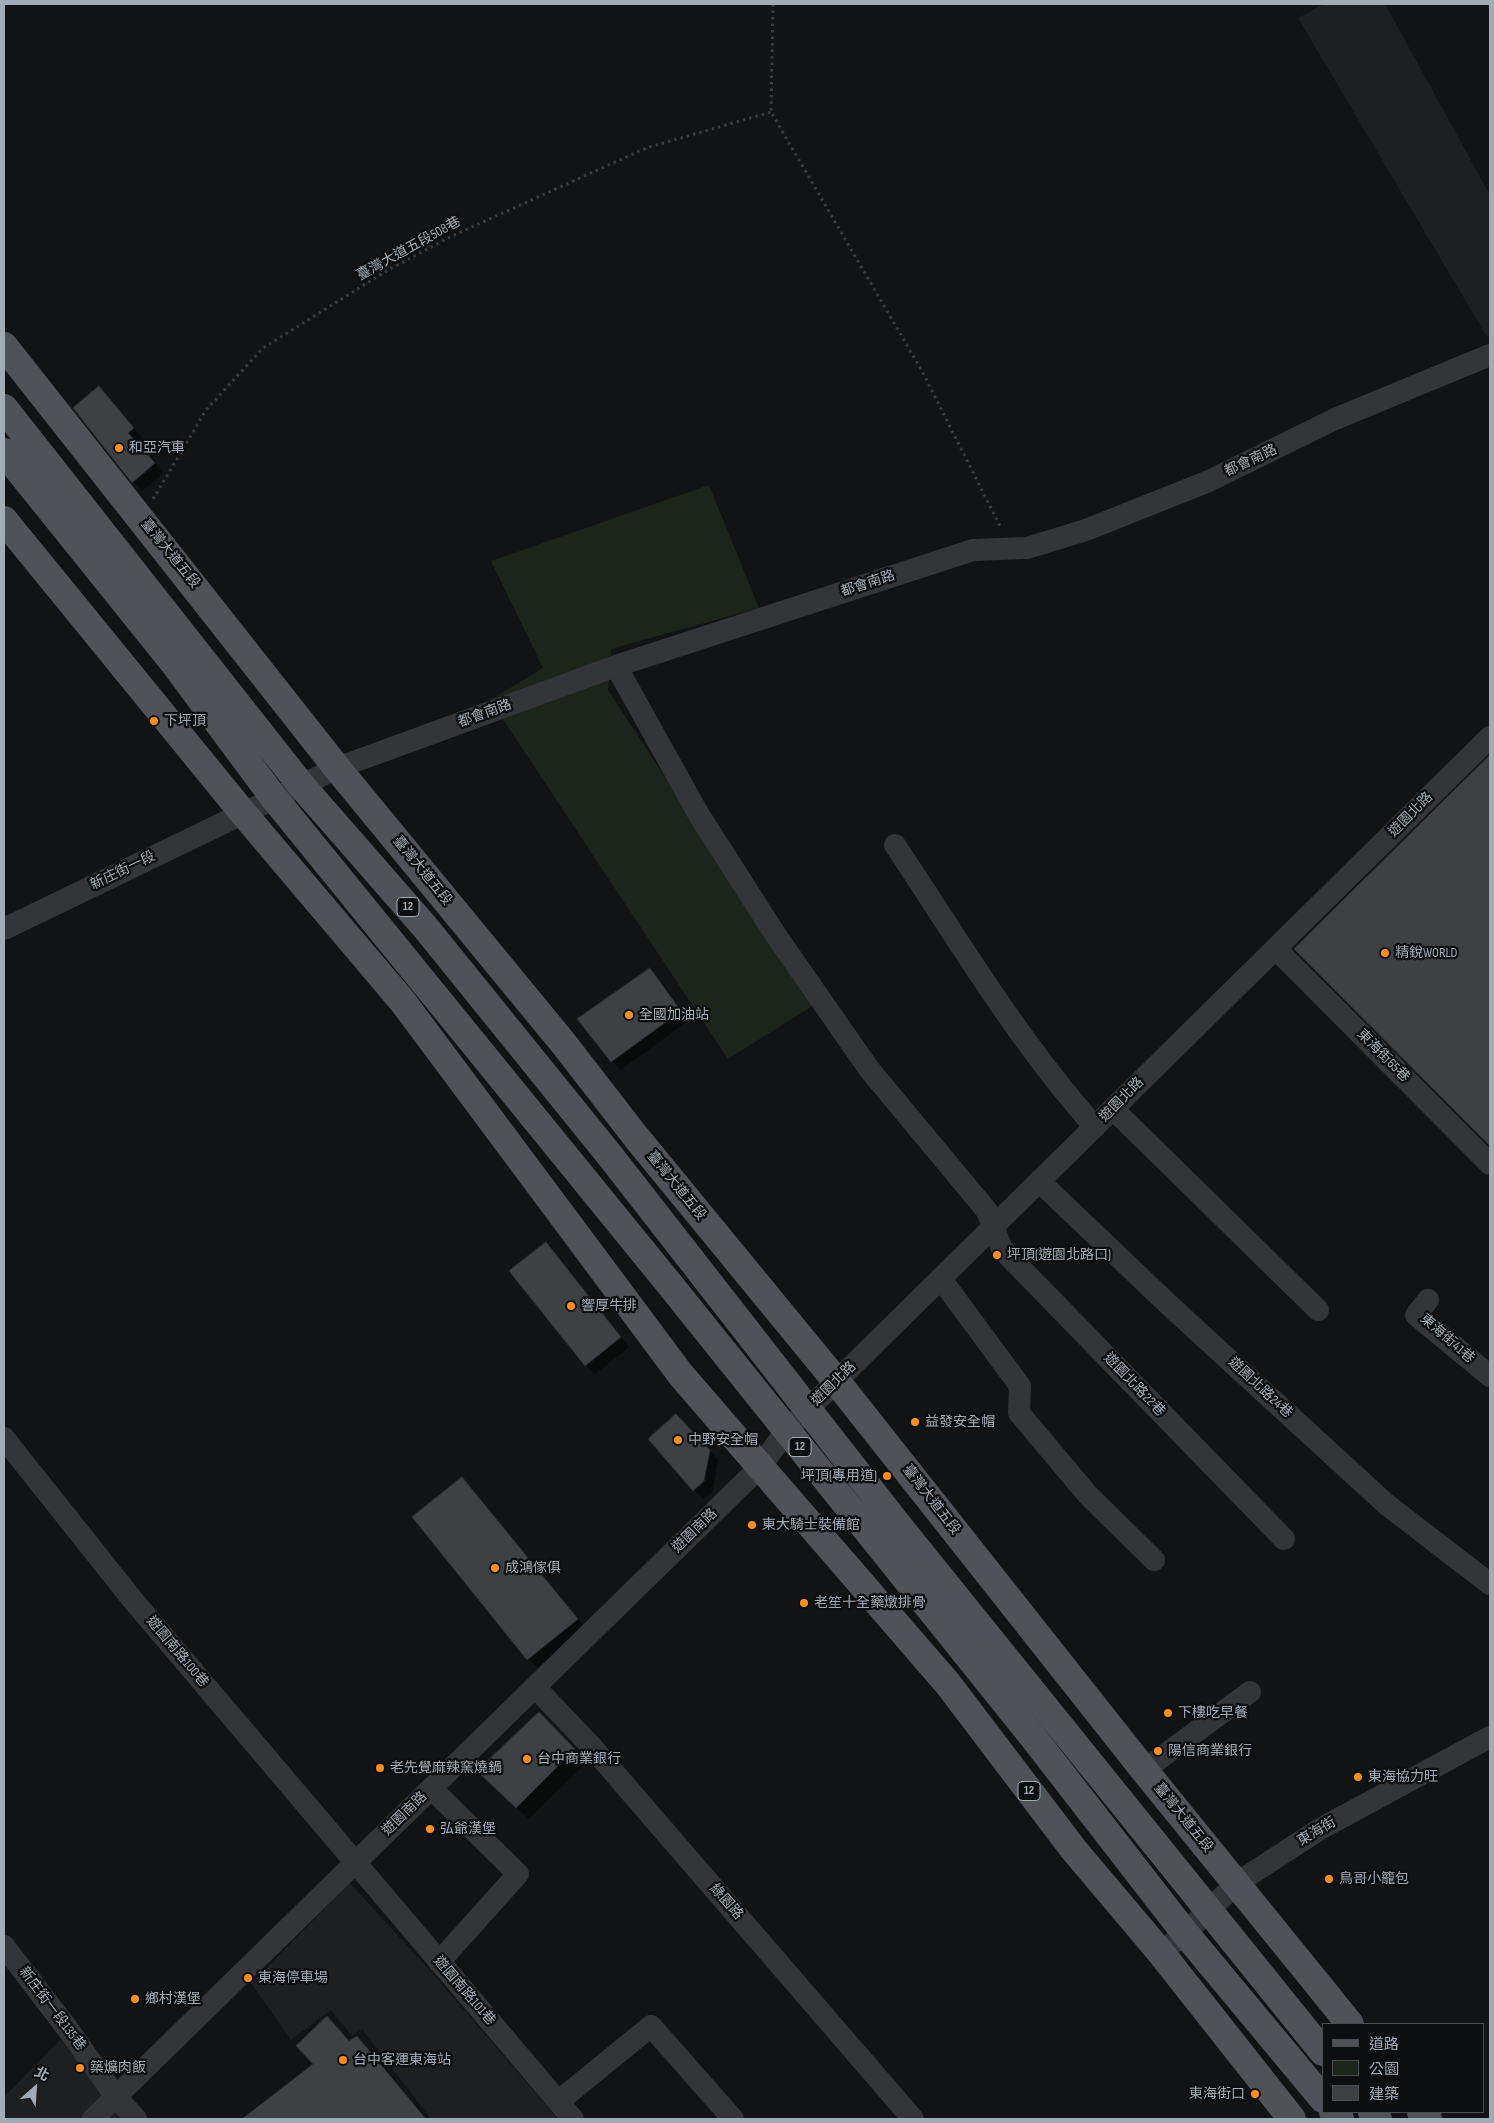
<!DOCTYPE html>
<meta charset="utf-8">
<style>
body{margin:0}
#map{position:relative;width:1494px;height:2123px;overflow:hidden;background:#121314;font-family:"Sofia Sans Condensed","Noto Sans TC",sans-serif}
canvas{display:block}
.frame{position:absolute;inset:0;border:5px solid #a2acb6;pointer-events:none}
.legend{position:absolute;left:1322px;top:2023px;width:162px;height:90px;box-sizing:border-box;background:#0d0e0f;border:1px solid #494d52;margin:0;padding:6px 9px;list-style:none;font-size:15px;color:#a2acb6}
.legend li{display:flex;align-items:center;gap:10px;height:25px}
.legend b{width:25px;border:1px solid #494d52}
.north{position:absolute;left:10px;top:2063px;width:50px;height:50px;-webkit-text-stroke:4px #0d0e0f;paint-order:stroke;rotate:26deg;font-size:14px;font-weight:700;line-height:20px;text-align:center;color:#a2acb6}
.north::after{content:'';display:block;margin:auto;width:18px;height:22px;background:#a2acb6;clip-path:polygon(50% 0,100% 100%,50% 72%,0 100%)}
</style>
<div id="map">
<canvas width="1494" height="2123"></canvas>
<div class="frame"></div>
<ul class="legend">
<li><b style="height:6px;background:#4f5359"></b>道路</li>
<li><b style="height:14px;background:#1c241c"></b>公園</li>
<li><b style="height:14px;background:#3e4144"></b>建築</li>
</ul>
<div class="north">北</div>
</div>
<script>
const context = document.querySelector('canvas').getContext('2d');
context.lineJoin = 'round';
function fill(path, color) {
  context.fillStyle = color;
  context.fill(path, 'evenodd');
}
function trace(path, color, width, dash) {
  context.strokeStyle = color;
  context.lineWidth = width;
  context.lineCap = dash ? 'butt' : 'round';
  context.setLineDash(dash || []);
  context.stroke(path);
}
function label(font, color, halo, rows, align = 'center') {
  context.font = font + ' "Sofia Sans Condensed","Noto Sans TC",sans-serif';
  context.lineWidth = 4.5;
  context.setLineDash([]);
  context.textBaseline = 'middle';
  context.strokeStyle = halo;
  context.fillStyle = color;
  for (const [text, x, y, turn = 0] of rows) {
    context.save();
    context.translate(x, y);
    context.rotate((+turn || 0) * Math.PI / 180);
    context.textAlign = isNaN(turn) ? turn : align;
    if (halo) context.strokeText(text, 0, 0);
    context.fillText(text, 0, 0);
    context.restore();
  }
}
const built = new Path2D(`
 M1324,4H1385L1490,195V335L1487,337L1298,18Z
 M350,1883L433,1974L558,2119H431L362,2029L352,2036L331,2010L291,2040L251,1983Z
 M61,2039L121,2119H4V2097Z`);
const green = new Path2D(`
 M709,485L759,608L611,649L608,690L814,1005L728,1059L490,700L543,668L491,561Z`);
const shadow = new Path2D(`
 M108,397L142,438L137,443L163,473L142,491L133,482Z
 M1490,757V1144L1296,949Z
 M650,970L659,979L689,1020L621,1070L612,1061Z
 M555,1253L629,1347L595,1374L586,1365Z
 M685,1424L718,1460L713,1491L703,1499L694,1490Z
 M462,1478L586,1629L537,1668L528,1659Z
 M539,1714L587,1762L529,1819L491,1783Z
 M327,2018L350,2042L357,2038L373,2054L427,2119H244L315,2064Z`);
const building = new Path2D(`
 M99,386L134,428L128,433L155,463L132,483L73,408Z
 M1490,755V1146L1294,949Z
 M650,968L681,1011L611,1062L577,1019Z
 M546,1242L621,1337L585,1366L509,1271Z
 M676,1414L710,1450L704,1481L693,1491L648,1439Z
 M462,1477L578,1619L527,1660L412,1517Z
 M539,1712L575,1749L516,1808L477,1771Z
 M327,2016L349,2041L357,2036L426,2119H242L313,2064L296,2046Z`);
const path = new Path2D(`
 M773,4L771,112L922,371L1001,528
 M153,499L206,410L263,348L388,270L452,236L646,148L771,112`);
const minor = new Path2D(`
 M616,666L699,815L775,934L869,1069L987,1211L1002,1249L1284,1539
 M895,845C959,941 1018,1041 1095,1127
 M4,929L337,768L616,666L973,550L1027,548L1086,530L1209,481L1335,419L1490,355
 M1276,949L1490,1164
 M1113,1109L1318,1310
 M1039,1181L1168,1304L1386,1504L1490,1584
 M941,1279L1020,1386L1019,1413L1088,1495L1154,1560
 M1428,1300L1416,1315L1490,1376
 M4,1438L132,1599L573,2119
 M535,1687L591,1746L913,2119
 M1144,1770L1250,1692
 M432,1789L518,1874L439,1962
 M4,1946L70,2032L116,2097L136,2119
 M1161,1953L1185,1933L1237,1883L1320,1829L1490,1737
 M559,2101L651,2026L733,2119
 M93,2119L760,1467L786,1431L1490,737`);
const major = new Path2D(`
 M4,346L337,768L564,1044L636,1137L837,1382L1144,1770L1350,2024
 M4,408L301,785L425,927L611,1157L898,1525L1323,2052
 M4,452L173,662L274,798L671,1286L1033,1737L1185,1933L1323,2099
 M4,520L243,813L403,1002L681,1375L948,1684L1074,1850L1161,1953L1292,2119
 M1333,2112L1340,2119
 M1372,2112L1378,2119
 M1421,2112L1428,2119`);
const markers = [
 [119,448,5,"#ff8d1f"],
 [154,721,5,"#ff8d1f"],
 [1385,953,5,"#ff8d1f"],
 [629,1015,5,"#ff8d1f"],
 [997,1255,5,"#ff8d1f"],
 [571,1306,5,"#ff8d1f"],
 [915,1422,5,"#ff8d1f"],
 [678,1440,5,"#ff8d1f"],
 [887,1476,5,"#ff8d1f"],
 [752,1525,5,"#ff8d1f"],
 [495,1568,5,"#ff8d1f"],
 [804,1603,5,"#ff8d1f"],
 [1168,1713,5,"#ff8d1f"],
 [1158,1751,5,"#ff8d1f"],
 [527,1759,5,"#ff8d1f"],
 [380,1768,5,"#ff8d1f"],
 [1358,1777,5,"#ff8d1f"],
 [430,1829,5,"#ff8d1f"],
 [1329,1879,5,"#ff8d1f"],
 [248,1978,5,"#ff8d1f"],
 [135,1999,5,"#ff8d1f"],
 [343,2060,5,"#ff8d1f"],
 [80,2068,5,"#ff8d1f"],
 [1255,2094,5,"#ff8d1f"]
];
const shields = [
 [408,907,22],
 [800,1447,22],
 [1029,1791,22]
];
const shieldNames = [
 ["12",408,907],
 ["12",800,1447],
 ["12",1029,1791]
];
const streetNames = [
 ["臺灣大道五段508巷",409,249,-29],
 ["都會南路",1251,461,-25],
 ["臺灣大道五段",170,554,51],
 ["都會南路",868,584,-18],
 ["都會南路",485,714,-20],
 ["遊園北路",1411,815,-45],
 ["新庄街一段",123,871,-26],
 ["臺灣大道五段",422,871,51],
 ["東海街65巷",1383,1056,45],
 ["遊園北路",1122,1100,-45],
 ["臺灣大道五段",676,1186,51],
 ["東海街41巷",1447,1339,41],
 ["遊園北路",834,1384,-44],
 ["遊園北路22巷",1134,1385,46],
 ["遊園北路24巷",1260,1388,43],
 ["臺灣大道五段",931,1500,52],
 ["遊園南路",695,1531,-44],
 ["遊園南路100巷",177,1652,50],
 ["遊園南路",405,1814,-44],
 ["臺灣大道五段",1183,1818,51],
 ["東海街",1317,1832,-31],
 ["綠園路",726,1902,49],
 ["遊園南路101巷",464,1991,49],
 ["新庄街一段135巷",52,2009,53]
];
const poiNames = [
 ["和亞汽車",129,448],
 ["下坪頂",164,721],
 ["精銳WORLD",1395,953],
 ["全國加油站",639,1015],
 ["坪頂(遊園北路口)",1007,1255],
 ["響厚牛排",581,1306],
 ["益發安全帽",925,1422],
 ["中野安全帽",688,1440],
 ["坪頂(專用道)",877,1476,"right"],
 ["東大騎士裝備館",762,1525],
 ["成鴻傢俱",505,1568],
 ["老笙十全藥燉排骨",814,1603],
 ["下樓吃早餐",1178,1713],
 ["陽信商業銀行",1168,1751],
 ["台中商業銀行",537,1759],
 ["老先覺麻辣窯燒鍋",390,1768],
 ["東海協力旺",1368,1777],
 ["弘爺漢堡",440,1829],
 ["鳥哥小籠包",1339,1879],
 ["東海停車場",258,1978],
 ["鄉村漢堡",145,1999],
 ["台中客運東海站",353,2060],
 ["築爌肉飯",90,2068],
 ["東海街口",1245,2094,"right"]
];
fill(built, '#1e1f21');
fill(green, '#1c241c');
fill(shadow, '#0007');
fill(building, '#3e4144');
trace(building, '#2c2d30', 1);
trace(path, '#393c40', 3, [2.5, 4]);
trace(minor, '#333539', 22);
trace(major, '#4f5359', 28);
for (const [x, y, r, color] of markers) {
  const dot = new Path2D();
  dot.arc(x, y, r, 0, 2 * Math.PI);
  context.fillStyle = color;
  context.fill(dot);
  trace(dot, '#0d0e0f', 2);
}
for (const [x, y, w] of shields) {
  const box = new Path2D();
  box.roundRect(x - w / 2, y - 9.5, w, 19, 4);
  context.fillStyle = '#0d0e0f';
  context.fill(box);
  trace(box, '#a2acb6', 1);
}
label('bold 12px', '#a2acb6', null, shieldNames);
label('14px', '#a2acb6', '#0d0e0f', streetNames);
label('14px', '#a2acb6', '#0d0e0f', poiNames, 'left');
</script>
